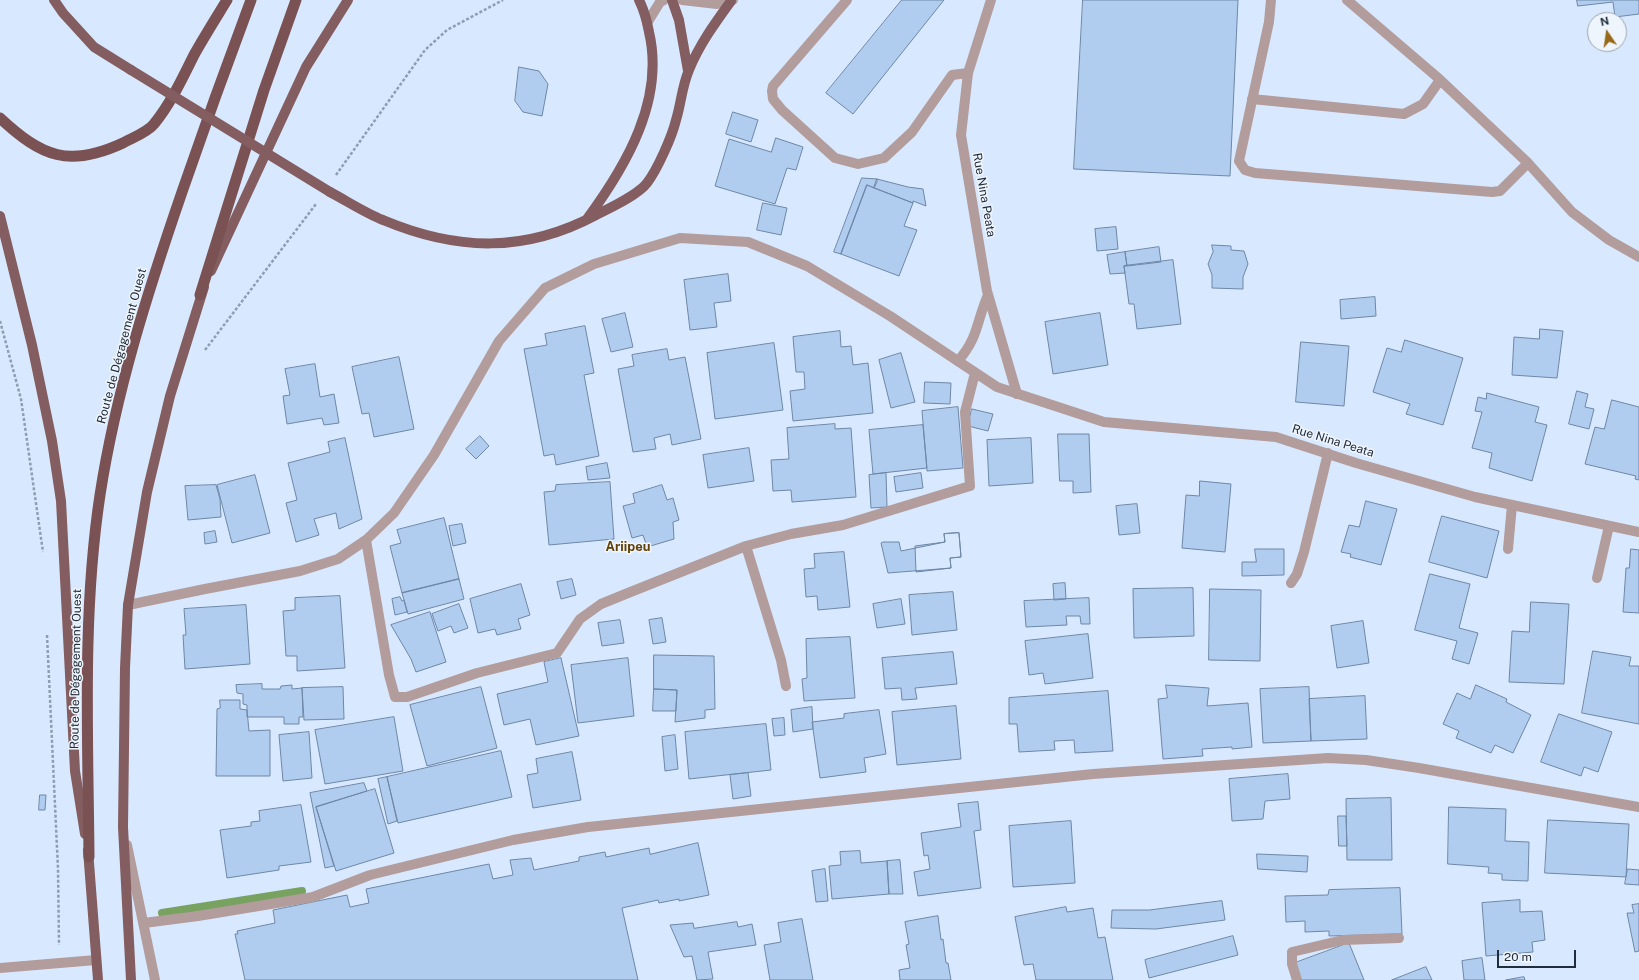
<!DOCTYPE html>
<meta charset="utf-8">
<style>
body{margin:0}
#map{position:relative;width:1639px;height:980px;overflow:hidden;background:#d8e9ff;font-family:"Public Sans",sans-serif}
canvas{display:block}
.north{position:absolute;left:1587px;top:12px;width:40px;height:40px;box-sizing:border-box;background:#eff5fc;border:1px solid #9da5ae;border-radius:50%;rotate:347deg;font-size:11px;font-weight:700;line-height:16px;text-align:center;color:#222c3a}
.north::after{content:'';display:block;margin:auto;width:14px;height:18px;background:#976818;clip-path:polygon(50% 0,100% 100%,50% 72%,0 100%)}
.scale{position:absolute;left:1497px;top:950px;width:79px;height:18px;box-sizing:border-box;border:2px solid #222c3a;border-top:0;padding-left:5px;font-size:12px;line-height:14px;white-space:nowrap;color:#222c3a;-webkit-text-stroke:3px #eff5fc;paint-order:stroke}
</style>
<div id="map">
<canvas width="1639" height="980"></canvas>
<div class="north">N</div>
<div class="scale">20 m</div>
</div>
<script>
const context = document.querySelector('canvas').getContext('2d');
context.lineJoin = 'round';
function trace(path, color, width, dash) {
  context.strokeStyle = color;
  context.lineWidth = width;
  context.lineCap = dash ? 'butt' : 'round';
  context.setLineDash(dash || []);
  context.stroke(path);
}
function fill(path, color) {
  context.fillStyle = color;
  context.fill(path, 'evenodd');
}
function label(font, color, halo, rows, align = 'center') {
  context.font = font + ' "Public Sans",sans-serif';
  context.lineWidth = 3;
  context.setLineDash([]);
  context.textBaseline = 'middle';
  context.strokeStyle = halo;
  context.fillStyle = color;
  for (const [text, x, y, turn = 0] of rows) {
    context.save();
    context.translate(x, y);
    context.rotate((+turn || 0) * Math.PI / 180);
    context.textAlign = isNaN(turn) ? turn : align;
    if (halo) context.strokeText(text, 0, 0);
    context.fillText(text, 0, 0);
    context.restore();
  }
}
const stream = new Path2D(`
 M162,913L302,891`);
const building = new Path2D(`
 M902,0H944L853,114L826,93Z
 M1083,0H1238L1230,176L1074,169Z
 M1577,0H1639V14L1615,17L1613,2L1578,6Z
 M519,67L539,71L548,84L542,116L523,112L515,101Z
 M733,112L758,120L751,142L726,134Z
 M776,138L803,147L796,170L787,168L775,204L715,186L729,139L771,152Z
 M862,178L877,179V182L874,188L867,185L841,254L834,252Z
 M877,179L908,187L923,189L926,206L913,201V203L874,188Z
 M867,185L913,203L904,226L917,230L899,276L841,254Z
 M763,203L787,208L781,235L757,230Z
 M1116,227L1118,249L1097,251L1095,229Z
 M1212,245L1231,246V250L1244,251L1248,264L1243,277V289L1212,288V275L1208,264L1213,252Z
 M1159,247L1161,262L1127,266L1125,252Z
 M1125,252L1127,266H1124L1125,273L1110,274L1107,255Z
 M1173,260L1181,324L1137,329L1134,304H1129L1124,266Z
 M728,274L731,301L714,303L717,327L690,330L684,280Z
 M1375,297L1376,316L1341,319L1340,300Z
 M625,313L633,347L611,352L602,319Z
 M1100,313L1108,365L1053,374L1045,322Z
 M585,326L594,373L584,375L599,456L556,465L554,454L544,456L524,349L547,345L545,334Z
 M1540,329L1563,331L1557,378L1512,375L1514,337L1539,339Z
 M840,331L841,347L851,346L853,365L868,363L873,413L793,421L790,391L805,389L804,372H796L793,337Z
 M1405,340L1463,358L1443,425L1406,414L1410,404L1373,392L1387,348L1401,352Z
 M1301,342L1349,346L1344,406L1296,402Z
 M774,343L783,410L715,419L707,353Z
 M667,349L669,360L685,357L701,439L672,445L670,434L654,438L656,449L633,452L618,369L634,366L632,355Z
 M901,353L915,402L891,408L879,360Z
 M399,357L414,429L374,437L369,413L362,414L352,367Z
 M315,364L320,397L334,394L339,423L324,425L322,418L287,424L283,396L290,395L285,369Z
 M925,382L951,383L950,404L924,403Z
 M1577,391L1588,394L1585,407L1594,409L1589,429L1569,424Z
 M1487,393L1539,407L1535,422L1547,425L1532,481L1489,468L1492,453L1472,448L1482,412L1475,411L1478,397L1486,399Z
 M1612,400L1639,407V480L1635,479L1636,476L1585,464L1595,427L1604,429Z
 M958,407L963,468L927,471L922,411Z
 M972,409L993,414L988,431L968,426Z
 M835,424V429L851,428L856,497L792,502L791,490L773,491L771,460L789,459L787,428Z
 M923,425L927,468L873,474L869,430Z
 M1058,434H1089L1091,492L1073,493V481H1060Z
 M480,436L489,446L476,459L466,449Z
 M345,438L362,519L339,529L336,513L314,519L319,535L296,542L286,503L297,500L288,463L330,452L328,442Z
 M1031,438L1033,483L989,486L987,440Z
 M749,448L754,481L708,488L703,455Z
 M607,463L610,478L588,480L586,467Z
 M886,473L887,507L871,508L869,475Z
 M921,473L923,488L896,492L894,477Z
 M255,475L270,533L232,543L217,485Z
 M1200,481L1231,484L1225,552L1182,548L1186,495L1199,496Z
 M610,482L614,539L549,545L544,492L555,491L556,485Z
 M216,485L220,499L221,517L188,520L185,486Z
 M662,485L667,500L673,498L679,520L673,522L674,539L647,547L643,535L632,538L623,506L635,503L633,494Z
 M1366,501L1397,509L1381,565L1350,557L1351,554L1341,552L1349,525L1359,527Z
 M1137,504L1140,533L1119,535L1116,506Z
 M1442,516L1499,531L1487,578L1429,562Z
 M444,518L459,579L402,593L390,546L401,543L397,530Z
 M462,524L466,543L453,546L449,526Z
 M215,531L217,542L205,544L204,533Z
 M959,533L961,557L950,558L951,568L888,573L881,543L883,542H899L901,551L945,542L944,534Z
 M959,533L961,557L950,558L951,568L916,572L915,546L945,542L944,534Z
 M1255,549H1284V575L1242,576V562H1256Z
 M1631,549L1639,550V613L1623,612L1626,568H1629Z
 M844,552L850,607L818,610L817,596L806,597L804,569L815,568L814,554Z
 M1430,574L1470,584L1459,628L1478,633L1469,664L1452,659L1457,641L1415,630Z
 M459,579L464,599L408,614L402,593Z
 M572,579L576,595L561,599L557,582Z
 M1065,583L1066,599L1054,600L1053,584Z
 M521,584L530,615L518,619L521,629L497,635L495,629L478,633L470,599Z
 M1193,588L1194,636L1134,638L1133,589Z
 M1210,589L1261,590L1260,661L1209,660Z
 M953,592L957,630L912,635L909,595Z
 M340,596L345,668L297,671V656H286L283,611L295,610V598Z
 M400,597L402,601L404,600L407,612L395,615L392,599Z
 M1089,598L1090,624H1081L1080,616H1066L1067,625L1026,627L1024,601Z
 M901,599L905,624L877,628L873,604Z
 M1531,602L1569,604L1564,684L1509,682L1512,631L1529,632Z
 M459,604L468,628L454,633L451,626L438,631L432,614Z
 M246,605L250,664L185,669L183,635H186L184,609Z
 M430,612L446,662L416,672L411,659L391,625Z
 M662,618L666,642L653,644L649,620Z
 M620,620L624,643L602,646L598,623Z
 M1363,621L1369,663L1337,668L1331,626Z
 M1088,634L1093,678L1045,684L1043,673L1029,675L1025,641Z
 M850,637L855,698L804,701L802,679L807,678L806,639Z
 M1593,651L1631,657L1629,666H1639V724L1582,713Z
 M953,652L957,684L915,688L917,699L902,700L901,688L885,689L882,658Z
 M654,655L714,656L715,709L705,710V718L675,722L677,690L654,689Z
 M561,658L579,736L536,745L530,719L504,725L497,694L548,682L544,662Z
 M628,658L634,716L578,723L571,665Z
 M262,684V689H280L281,686L292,685V689L302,688L303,717H299V724H284V717H247V705L243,704V694L237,693L236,685Z
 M1166,685L1209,688L1207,706L1248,703L1252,747L1232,749V747L1202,749L1203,756L1163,759L1158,699L1167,698Z
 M1476,685L1507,699L1506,702L1531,715L1513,753L1495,745L1491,753L1456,738L1459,731L1443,724L1457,693L1470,699Z
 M343,687L344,719L304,720L302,688Z
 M481,687L497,748L427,766L410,705Z
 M1309,687L1311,741L1263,743L1260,689Z
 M654,689L677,690L676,711H653Z
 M1108,691L1113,751L1075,753L1074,740L1054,741L1055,750L1019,752L1017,724H1009V698Z
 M1365,696L1367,739L1311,741L1309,699Z
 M220,700H240V709L247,710L249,731L270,730V776H216L217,709L220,708Z
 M956,706L961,759L897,765L892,712Z
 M812,707L813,729L793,732L791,710Z
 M879,710L886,754L864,758L866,772L820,778L812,722L844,718V714Z
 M1559,714L1612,732L1598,772L1584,767L1581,776L1541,762Z
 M394,717L403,771L325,784L315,730Z
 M784,718L785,735L774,736L772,719Z
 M766,724L771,770L689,779L685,732Z
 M309,732L312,778L283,781L279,735Z
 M675,735L678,769L665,771L662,737Z
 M501,751L512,797L398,823L387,777Z
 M572,752L581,800L533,808L527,775L538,773L536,759Z
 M748,773L751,796L733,799L730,775Z
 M1288,774L1290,799L1265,801L1263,819L1232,821L1229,779Z
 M387,777L397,821L388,824L378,779Z
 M364,783L367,791L316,807L334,866L325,868L310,793Z
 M375,789L394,853L336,871L316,807Z
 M40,795H46L45,810H39Z
 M1391,798L1392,860H1347L1346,799Z
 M978,802L981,830L974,831L981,888L918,896L914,872L930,869L928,855L924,856L921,833L961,827L958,804Z
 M301,805L311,862L279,866V870L227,878L220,830L251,826V822L260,821L259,811Z
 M1449,807L1506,809L1505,841L1529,842L1528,881L1502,880V874L1488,873L1489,867L1448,864Z
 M1338,816H1346L1347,846H1339Z
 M1548,820L1629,824L1626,877L1545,873Z
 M1071,821L1075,883L1013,887L1009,826Z
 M698,843L709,895L679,901V899L659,903L658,900L622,908L638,980H245L235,934H238L237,931L275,923L273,910L347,895L350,907L369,903L366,889L489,864L493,879L513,875L510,860L531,858L534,870L579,861V857L605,852L606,857L649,848L650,854Z
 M860,851L861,863L887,861L889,894L832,899L829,866L841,865L840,852Z
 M1257,854L1308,856L1307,872L1258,869Z
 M900,860L903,894H889L887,861Z
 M825,869L828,901L816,902L812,871Z
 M1628,869L1639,870V885L1625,884Z
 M1400,888L1402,934L1329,936V931L1305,932V921L1286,922L1285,896L1328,895L1329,890Z
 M1520,900V912L1542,911L1545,940L1532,942L1533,952L1486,956L1482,903Z
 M1222,901L1225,920L1156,929L1111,928L1112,910H1149Z
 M1639,904V951L1635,952L1627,913H1634L1632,905Z
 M1066,907L1067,912L1093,908L1098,938L1105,937L1113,980H1036L1033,964L1024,965L1015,917Z
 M938,916L941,940L943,939L946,963H948L951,980H900L899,970L910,968L906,945L909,944L905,922Z
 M802,919L813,980H770L764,945L781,942L778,923Z
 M737,922L738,927L752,924L756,945L708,952L713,979L697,980L692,956L684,957L670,925L693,923L694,928Z
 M1233,936L1238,955L1149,978L1145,960Z
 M1349,943L1364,980H1301L1295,963Z
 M1482,958L1485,980H1464L1462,961Z
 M1426,967L1432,980H1392Z
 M1524,977L1525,980H1506Z`);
const path = new Path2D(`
 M336,175L425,50L447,30L503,0
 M0,321L21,399L43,552
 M205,350L316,204
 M47,635L58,869L59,945`);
const service = new Path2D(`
 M847,0L773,86L772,91L773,99L782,110L835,158L858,164L884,158L912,132L952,75L968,73
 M1271,0L1269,22L1239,161L1245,170L1255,173L1492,192L1500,191L1528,163
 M1347,0L1437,77L1528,163L1572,212L1609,240L1639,257
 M1252,99L1404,114L1423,104L1440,80
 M1508,549L1512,505
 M1597,578L1609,526
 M0,968L96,960`);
const minor = new Path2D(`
 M366,540L389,675L395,697H407L477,673L557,653L580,619L601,604L628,593L746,546L791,534L843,525L970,486L965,412L975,373
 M746,546L781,660L786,686
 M1291,583L1297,574L1304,552L1328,453
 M128,605L205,589L300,571L338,559L366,540L394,513L434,455L499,341L545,288L594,264L680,238L748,242L807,266L890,316L997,387L1104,422L1276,437L1356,463L1475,497L1639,532
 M127,845L155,980
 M144,923L198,916L313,897L370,875L513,840L588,827L1093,774L1328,758L1366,760L1419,768L1639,807
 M1297,980L1292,964V952L1343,940L1399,938`);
const tertiary = new Path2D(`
 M682,0L717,4L733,0
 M991,0L968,73L961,135L987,291L1017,394
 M647,23L660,2L664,0
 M958,361C979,337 976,322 988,295`);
const primary = new Path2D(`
 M54,0L63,13L94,47L131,70
 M672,0L679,20L688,71
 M330,192C347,201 365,213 383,220C457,251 525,253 596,215C610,208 638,195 647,183C657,170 672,137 676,120C681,104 682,86 689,70C699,45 715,23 731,1
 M0,216L32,345L52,441L61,501L75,771L85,834
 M587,219C626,166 665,100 649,32C647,21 644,10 639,0
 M211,271L306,67L348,0
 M88,850L98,980
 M131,980L123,827L125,668L128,605L147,492L170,396L204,287`);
const trunk = new Path2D(`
 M0,118C42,157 69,168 123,143C132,138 148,132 154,124C171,103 182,79 194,55C204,37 216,18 227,0
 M200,295L264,90L296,0
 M89,857C88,737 82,614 100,495C116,391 148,291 182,192C204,128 227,64 251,0`);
const primaryBridge = new Path2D(`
 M131,70L330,192`);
const streetNames = [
 ["Rue Nina Peata",984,195,80],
 ["Route de Dégagement Ouest",122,346,-75],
 ["Rue Nina Peata",1333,441,17],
 ["Route de Dégagement Ouest",76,669,-89]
];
const neighbourhoodNames = [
 ["Ariipeu",628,547]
];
trace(stream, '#77a260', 8);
fill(building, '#b0ccef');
trace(building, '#6d87a8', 1);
trace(path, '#8f9db0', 2.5, [3, 2]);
trace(service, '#b29c9c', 10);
trace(minor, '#b29c9c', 10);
trace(tertiary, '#b29c9c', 10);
trace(primary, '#835d5f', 10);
trace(trunk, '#7a5254', 11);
trace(primaryBridge, '#835d5f', 10);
label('12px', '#222c3a', '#eff5fc', streetNames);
label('bold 13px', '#614108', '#eff5fc', neighbourhoodNames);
</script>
